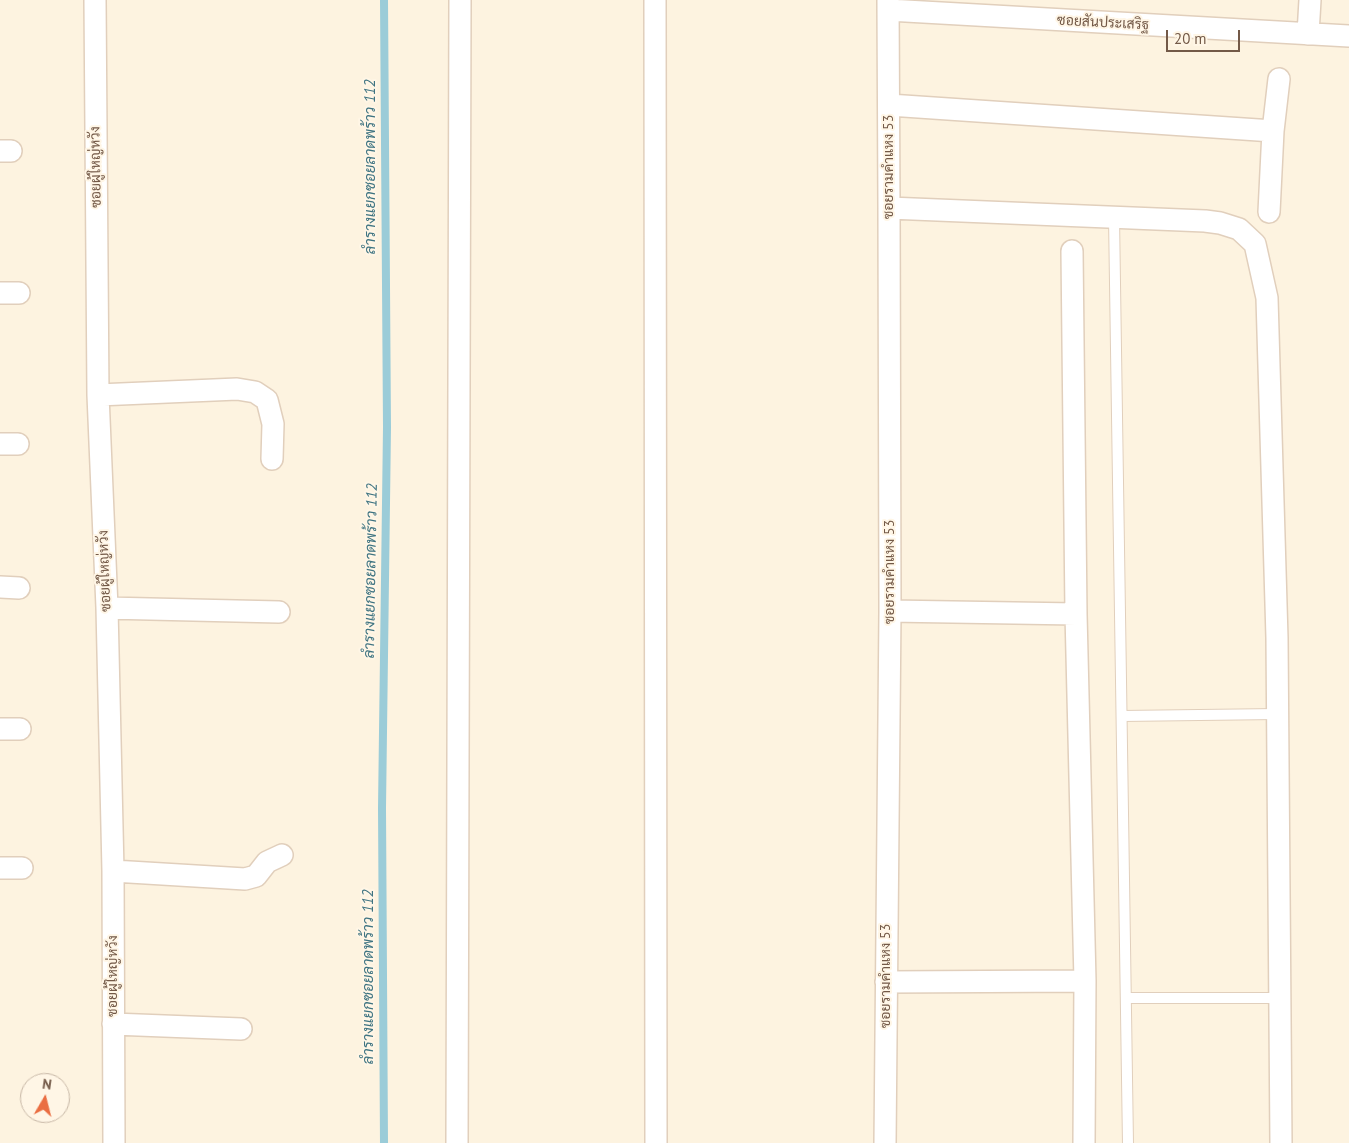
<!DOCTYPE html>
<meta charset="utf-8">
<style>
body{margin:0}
#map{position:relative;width:1349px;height:1143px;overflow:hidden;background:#fdf3e0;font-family:"PT Sans",sans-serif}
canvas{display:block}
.north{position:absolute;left:20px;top:1073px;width:50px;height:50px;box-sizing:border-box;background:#fff6e6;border:1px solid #c7b7a6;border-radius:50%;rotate:8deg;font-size:14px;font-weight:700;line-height:20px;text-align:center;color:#735947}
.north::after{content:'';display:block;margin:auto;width:18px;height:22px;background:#ea6e42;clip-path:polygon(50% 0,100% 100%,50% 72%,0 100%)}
.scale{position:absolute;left:1166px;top:30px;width:74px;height:22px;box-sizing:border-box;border:2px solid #735947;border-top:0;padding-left:6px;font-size:15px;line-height:18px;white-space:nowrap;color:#735947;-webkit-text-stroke:4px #fff6e6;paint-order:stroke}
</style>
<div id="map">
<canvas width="1349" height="1143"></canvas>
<div class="north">N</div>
<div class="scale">20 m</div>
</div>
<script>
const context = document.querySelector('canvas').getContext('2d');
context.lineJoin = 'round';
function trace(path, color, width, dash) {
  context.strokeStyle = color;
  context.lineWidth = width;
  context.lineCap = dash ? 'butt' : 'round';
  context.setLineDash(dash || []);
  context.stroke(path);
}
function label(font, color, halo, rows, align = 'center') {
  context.font = font + ' "PT Sans",Sarabun,sans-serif';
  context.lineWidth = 4;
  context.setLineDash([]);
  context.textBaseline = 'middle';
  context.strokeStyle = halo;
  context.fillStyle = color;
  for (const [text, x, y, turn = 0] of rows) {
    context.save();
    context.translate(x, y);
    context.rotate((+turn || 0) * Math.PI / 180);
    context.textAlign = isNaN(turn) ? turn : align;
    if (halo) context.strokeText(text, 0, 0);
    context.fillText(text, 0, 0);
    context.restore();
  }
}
const stream = new Path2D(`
 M384,0L387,427L382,808L384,1143`);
const service = new Path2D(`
 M1114,217L1128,1143
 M1122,716L1277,714
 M1126,998H1280`);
const minor = new Path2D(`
 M95,0L98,395L107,608L113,871L114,1143
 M655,0L656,1143
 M888,10L1349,36
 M1308,34L1310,0
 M889,105L1273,131
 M0,151H11
 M889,208L1205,221L1220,223L1239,229L1255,244L1267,298L1277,638L1281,1143
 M1269,212L1273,131L1279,79
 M1072,251L1076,614L1085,981L1084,1143
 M0,293H19
 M98,395L237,389L255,392L267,400L273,424L272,459
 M0,444H18
 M0,587L19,588
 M107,608L279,612
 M890,611L1076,614
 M0,729H20
 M0,868H22
 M113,871L245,879L256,876L267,862L282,855
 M886,982L1085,981
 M113,1024L241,1029
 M457,1143L460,0
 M885,1143L890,611L889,208L888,0`);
const streetNames = [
 ["ซอยสันประเสริฐ",1103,23,3],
 ["ซอยผู้ใหญ่หวัง",96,167,-91],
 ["ซอยรามคำแหง 53",889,167,-90],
 ["ซอยผู้ใหญ่หวัง",105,571,-92],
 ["ซอยรามคำแหง 53",890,572,-90],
 ["ซอยผู้ใหญ่หวัง",113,976,-90],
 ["ซอยรามคำแหง 53",886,976,-90]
];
const waterNames = [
 ["ลำรางแยกซอยลาดพร้าว 112",371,167,-90],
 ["ลำรางแยกซอยลาดพร้าว 112",371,571,-89],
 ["ลำรางแยกซอยลาดพร้าว 112",369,977,-90]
];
trace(stream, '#9bccd8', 8);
trace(service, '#e1cfbc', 12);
trace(minor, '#e1cfbc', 24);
trace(service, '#fff', 10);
trace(minor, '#fff', 21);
label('14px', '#735947', '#fff6e6', streetNames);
label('italic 15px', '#3e7381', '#fff6e6', waterNames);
</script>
